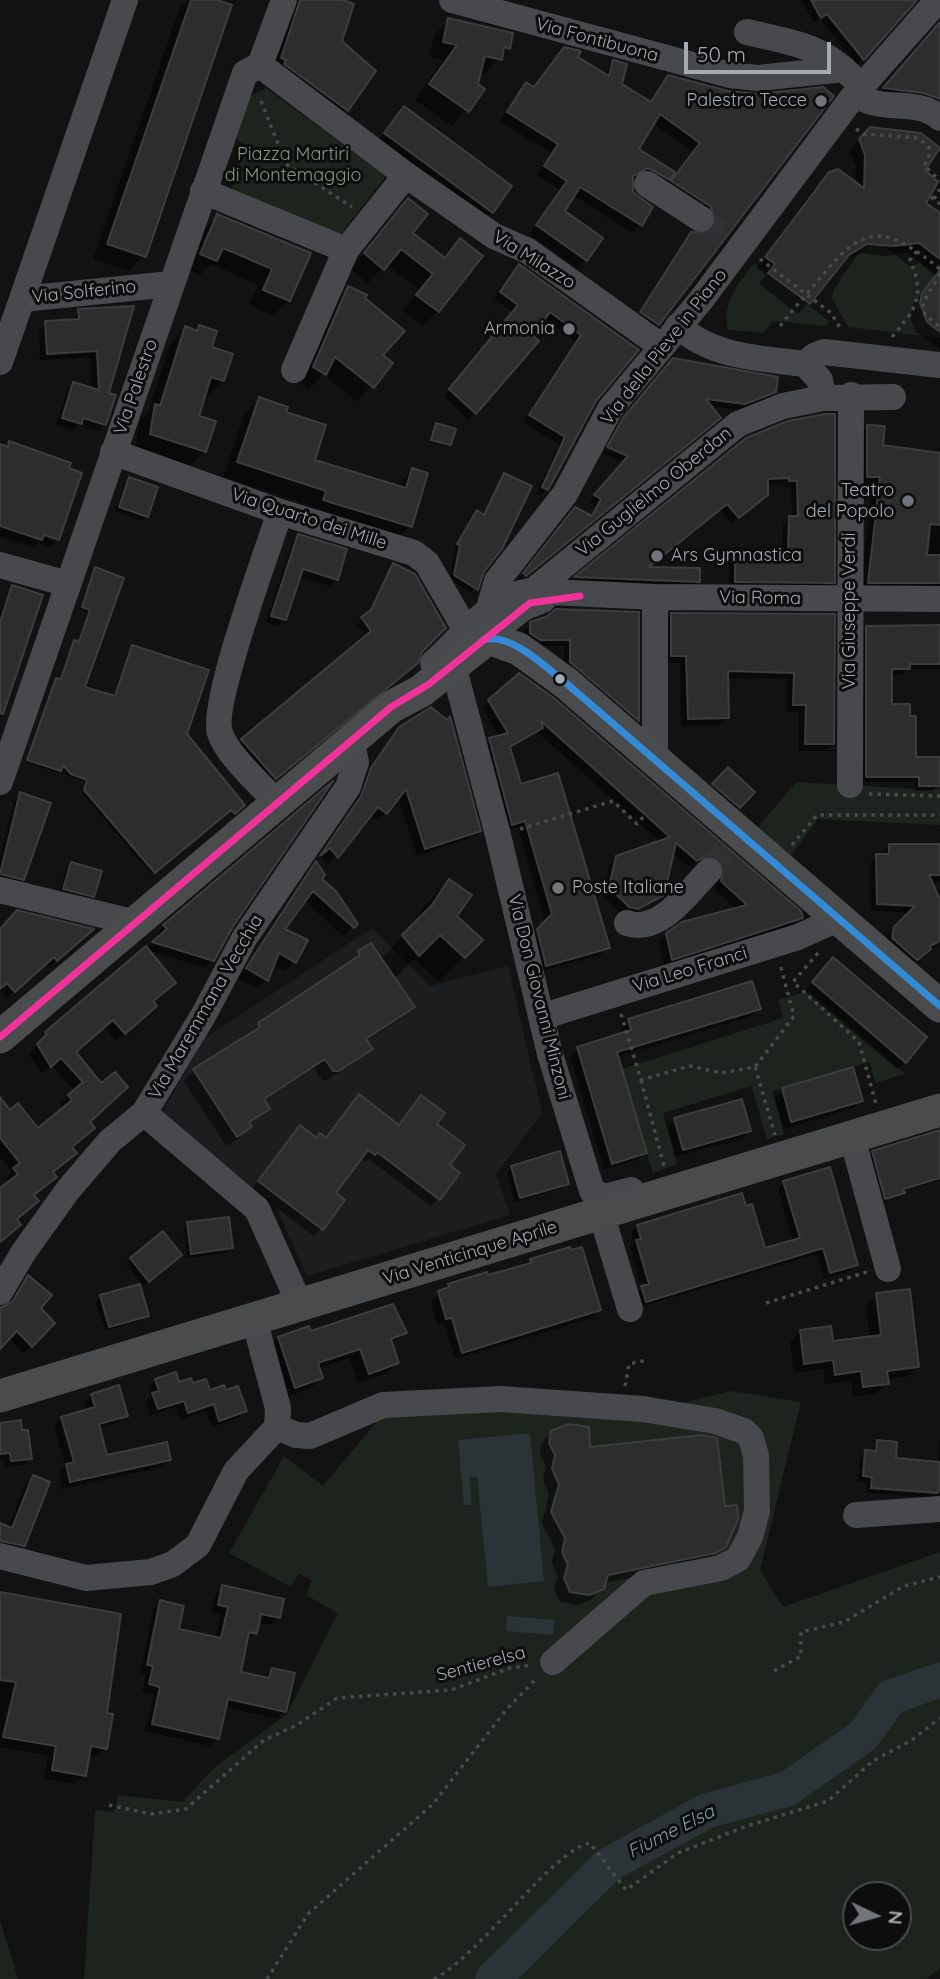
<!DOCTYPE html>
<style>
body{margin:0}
#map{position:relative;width:940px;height:1979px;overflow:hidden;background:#121213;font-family:Quicksand,sans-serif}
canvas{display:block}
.north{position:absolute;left:842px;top:1881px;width:70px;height:70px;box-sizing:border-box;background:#0d0d0e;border:2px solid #4a4c50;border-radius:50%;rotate:95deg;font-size:19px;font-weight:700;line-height:28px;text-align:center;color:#a5abb2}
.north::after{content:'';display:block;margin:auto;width:24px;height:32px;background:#72757a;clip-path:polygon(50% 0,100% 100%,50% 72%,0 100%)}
.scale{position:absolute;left:684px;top:42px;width:147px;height:32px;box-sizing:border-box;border:4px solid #a5abb2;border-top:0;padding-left:9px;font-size:21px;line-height:24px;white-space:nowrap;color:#a5abb2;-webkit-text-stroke:5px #0d0d0e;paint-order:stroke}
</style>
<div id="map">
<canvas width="940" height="1979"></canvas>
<div class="north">N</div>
<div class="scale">50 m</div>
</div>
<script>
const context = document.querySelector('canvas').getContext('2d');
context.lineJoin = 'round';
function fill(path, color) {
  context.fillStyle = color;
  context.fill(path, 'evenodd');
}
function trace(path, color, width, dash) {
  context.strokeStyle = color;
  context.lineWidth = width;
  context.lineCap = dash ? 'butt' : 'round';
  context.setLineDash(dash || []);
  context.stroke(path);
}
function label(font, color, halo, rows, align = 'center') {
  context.font = font + ' Quicksand,sans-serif';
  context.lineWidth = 6;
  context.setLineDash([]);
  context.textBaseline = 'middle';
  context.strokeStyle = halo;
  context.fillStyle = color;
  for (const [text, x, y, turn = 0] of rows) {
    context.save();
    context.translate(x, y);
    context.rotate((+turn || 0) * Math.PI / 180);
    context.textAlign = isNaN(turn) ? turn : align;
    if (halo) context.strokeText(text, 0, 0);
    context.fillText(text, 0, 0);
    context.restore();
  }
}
const built = new Path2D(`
 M372,928L430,986L508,966L542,1113L496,1174L510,1215L307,1276L275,1205L161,1114L204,1039Z`);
const green = new Path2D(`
 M266,88L386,176L340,235L232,189L246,145L238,141L236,133L247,98Z
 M870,246H884L910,267L920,263L935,276C916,301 914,312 940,332V338L848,327L832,299L833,291L859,252Z
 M754,263L829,321L826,326L773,321L764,333L728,330C721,302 739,284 754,263Z
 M796,782L933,790L940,788V825L818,819L789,858L754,832Z
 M809,991L905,1074L875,1083L870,1062L772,1091L784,1134L767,1139L751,1086L663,1113L677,1164L653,1173L622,1069L783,1018L778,1000Z
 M731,1391L801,1402L760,1570L783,1607L940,1552V1968L927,1979H84L95,1810L114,1812L118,1795L182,1802L216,1766L287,1714L338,1613L306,1595L312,1580L299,1574L291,1587L229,1553L284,1456L323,1486L382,1415L678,1404ZM856,1895H898V1937H856Z
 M0,1920L18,1979H0Z`);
const water = new Path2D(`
 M530,1433L544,1581L488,1587L477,1477H469L472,1505H464L458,1440Z
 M507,1616L555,1620L553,1635L506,1631Z`);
const shadow = new Path2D(`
 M188,0H212L144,256L129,271L93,259L179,9Z
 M294,0H338L340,42L373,71L346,110L331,125L267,73Z
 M801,0H915L857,65L820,19L814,23Z
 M449,20L508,48L485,74L479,73L477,85L483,89L452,126L415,100L443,60L429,57L434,35Z
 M940,23V103L879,94Z
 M576,58L604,75L613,62L620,85L649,103L669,77L726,92L756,95L822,89L650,332L633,320L683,242L692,233L706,235L709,230L702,214L664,189L669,179L661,187L639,176L632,180V193L640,225L632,233L573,195L563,212L585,260L577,268L529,234L560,190L537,175L551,153L500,121L526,84L533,88ZM653,123L693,152L676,174L637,150Z
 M404,109L492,211L477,227L370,149Z
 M920,134L939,150L923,170L924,204L940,216V349L916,332L911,321L912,306L936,274L908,253L883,256L864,253L847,258L798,314L759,284L766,275L756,268L813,189L834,172L855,183L856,166L849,151L859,140Z
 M408,201L411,234L443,259L461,241L438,311L423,326L403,311L419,290L386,264L368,283L350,269Z
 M218,216L309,254L289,300L273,316L249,305L258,285L211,264L200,275L186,269L202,231Z
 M513,273L636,350L595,400L547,489L540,496L536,494L559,444L523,422L575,342L543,318L469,420L444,397L513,312L494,299Z
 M348,288L363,299L380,356L390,363L357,402L323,374L309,389L299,382L333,303Z
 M131,307L107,394L105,424L98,431L78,425L73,430L56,425L67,390L74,384L92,389L90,357L40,360L39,330L46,323L72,321L79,311Z
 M200,327L223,380L208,396L204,395L197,417L205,451L190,466L135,449L140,421L148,413L170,344L185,328L195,332Z
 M667,366L774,391L768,398L738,410L709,406L712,424L518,580L569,516L590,517L596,506L589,502L624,463L603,454L617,426Z
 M259,399L284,413L313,461L397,486L413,470L410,526L395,541L309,515L312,506L223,477L244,414Z
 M788,423L833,582L827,588H729V565L735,559H753L759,553L782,554L783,524L792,517L791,487H783V484L766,485L760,501L731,523L720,509L646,569L698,581L692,587L571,583L747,439Z
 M436,425L450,444L448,446L430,442Z
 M867,427L882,447L940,454V592L860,591L872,485H859V436Z
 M10,444L58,539L50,547L38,543L33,547L0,537V446L5,448Z
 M505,475L483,571L472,593L450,580L455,550L453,549L472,517L477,512L482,516Z
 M129,479L146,516L142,521L115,511L124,484Z
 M298,536L337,579L330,586L299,577L284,619L277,626L266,622L292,543Z
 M393,565L420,651L414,664L269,782L237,746L367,637L357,624L368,615Z
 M96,569L83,688L114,698L132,647L185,734L243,805L231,815L227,811L151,874L82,793L86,782L68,776L61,767L57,773L26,762L54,682L60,681L72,645L78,644L89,612L80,609Z
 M13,587L41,596L0,717V612Z
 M638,614V720L631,726L564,669V646H532L524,640V631L531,624Z
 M671,615L833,616V744L825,751H799V712H786L787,679L726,678L727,718L720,725L681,726L680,663L664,662V622Z
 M867,627H940V669H907L902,675L890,674V706L915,759L938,785L932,791H914V782H860L861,633Z
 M519,675L801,917L793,925L665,966L659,942L667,934L737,910L714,889L717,875L712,866L696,863L689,867L672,853L663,894L655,902L629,916L621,914L602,895L609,865L617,857L660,842L537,732L509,750L520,786L608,947L600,955L539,972L530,939L545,923L518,827L504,831L482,747L490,740L499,737L482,708Z
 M397,732L479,830L470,838L417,856L398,797L378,821L369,815L328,865L320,856L318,857L353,806L363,778Z
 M728,770L752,792L734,811L709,790Z
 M324,791L231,927L213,960L205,968L147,950L174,983L152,1002L146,1015L116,1041L104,1027L74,1052L101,1086L88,1122L93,1128L70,1148L46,1185L33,1196L0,1242V1190L9,1183L6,1178L12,1172L0,1157V1100L10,1112L38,1130L64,1109L60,1104L75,1091L51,1065L42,1074L29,1054L47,1033L160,937L157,934L164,926Z
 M20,794L23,879L18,884L0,879V856L15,799Z
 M889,846H940V882H930L940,905V944L928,950L909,966L885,946L887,936L910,913L870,911V863Z
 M71,864L93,896L88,901L59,894L66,869Z
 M316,864L319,880L356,924L343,936L304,900L283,930L295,961L285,971L272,964L266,980L257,989L238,978Z
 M449,881L455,916L480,940L439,982L414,959L394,979L413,1007L403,1017L366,1041L370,1048L360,1059L327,1080H322L314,1068L263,1101L268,1109L248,1125L250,1127L239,1138L226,1146L184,1081L194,1070L349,964L360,952L380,960L408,932L424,906Z
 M0,926L2,928L84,936L50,966L46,962L7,998L0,990Z
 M826,967L905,1061L897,1069L805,991Z
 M759,1008L752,1016L616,1057L645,1153L637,1160L604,1170L570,1056L578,1048L623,1034L621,1028L629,1021Z
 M783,1090L861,1101L853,1108L784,1129L775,1098Z
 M421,1098L435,1124L447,1165L439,1198L431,1206L369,1159L366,1162L360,1158L333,1193L321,1228L314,1236L252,1189L293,1135L325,1139L398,1126Z
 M675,1120L749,1131L741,1139L675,1157L668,1127Z
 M940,1132V1180L902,1191L898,1197L880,1202L868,1157L873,1152Z
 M512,1167L567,1183L562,1188L515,1202L507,1172Z
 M784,1183L856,1265L850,1271L824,1279L817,1254L640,1307L636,1294L642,1288L630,1248L634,1244L631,1233L638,1226L764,1251L793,1242L778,1189Z
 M188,1224L232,1248L227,1253L187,1258L183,1229Z
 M163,1234L175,1260L143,1286L126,1264Z
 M531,1261L599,1310L592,1318L455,1359L444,1324L438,1326L431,1300L449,1286L524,1267Z
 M28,1277L39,1308L53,1323L23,1353L9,1338L0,1347V1309L9,1305Z
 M877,1295L918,1366L907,1377L886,1379L887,1383L876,1394L853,1397L851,1381L825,1384L823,1369L794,1373L790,1342L801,1331L831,1343L870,1338L866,1305Z
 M101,1297L147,1315L142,1320L105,1331L96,1302Z
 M310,1333H405L391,1344L397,1363L387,1373L358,1383L349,1358L318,1368L321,1378L311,1388L285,1397L269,1349L279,1338Z
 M156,1380L209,1392L245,1411L238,1418L212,1427L206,1411L180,1420L176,1407L150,1416L146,1403L151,1397L149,1388Z
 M91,1395L126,1415L118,1423L98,1429L106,1457L169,1459L162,1467L62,1489L59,1473L66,1466L54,1426L62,1419L86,1411L84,1403Z
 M0,1424L30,1458L24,1465L5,1467L4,1458L0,1459Z
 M552,1432L723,1508L725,1546L704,1563L604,1583L592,1599L578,1605L560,1602L554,1590L558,1577L552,1563L555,1549L542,1523L549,1495L543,1480L546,1467L540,1454L541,1443Z
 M940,1437V1495L930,1498L866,1493L867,1482L858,1481L860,1458L866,1452H871L877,1442L894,1460L938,1463Z
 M33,1477L23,1545L16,1553L0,1550V1525L8,1528L25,1485Z
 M223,1587L278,1617L271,1625L258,1622L255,1633L246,1640L239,1673L265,1677L272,1669L285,1711L277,1719L225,1707L218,1738L210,1746L145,1731L154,1694L142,1692L146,1674L140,1673L153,1610L161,1602L177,1631L215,1639L221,1614L211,1612L215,1595Z
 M0,1594L105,1714V1748L96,1757L88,1756L84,1775L75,1784L44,1779L48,1755L0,1747Z`);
const river = new Path2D(`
 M493,1979L608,1865L706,1811L787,1789L863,1736L891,1697L940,1680`);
const building = new Path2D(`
 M191,0H217L232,5L146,257L107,244Z
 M300,0H343L354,4L342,41L376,71L348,111L284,64L286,60L281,58Z
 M811,0H917L864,60L827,14L821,18Z
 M448,18L513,33L510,49L504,47L502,60L485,56L478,84L485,89L469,112L429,84L457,45L443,42Z
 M940,22V99L923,93L883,88Z
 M564,47L581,51L578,57L609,76L613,60L627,64L622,84L651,102L668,75L728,91L759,94L823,87L834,96L659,325L640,312L691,232L708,233L717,220L710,206L671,181L700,143L660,114L639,149L675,172L670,180L648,168L633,176V192L653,207L642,226L580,187L565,211L603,238L587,261L536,225L567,181L544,166L558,144L507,112L526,82L534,87Z
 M404,106L512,186L493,213L384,133Z
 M870,127L921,133L940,148L925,170L938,182L926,203L940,213V259L919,243L894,246L867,244L849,255L810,304L768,273L775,264L765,257L829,172L838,169L864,188L865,155L859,139Z
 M408,198L428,214L413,233L445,258L460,238L483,256L439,312L416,295L433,274L401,249L384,270L364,253Z
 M217,214L311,253L290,301L263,290L272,269L223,248L217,261L200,254Z
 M519,264L639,350L596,401L548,490L542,487L565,437L529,415L581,335L550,312L533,336L539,341L476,414L449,389L518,305L500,292Z
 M940,270V332L927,322L920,303L922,293Z
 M348,286L367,295L365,298L405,331L383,355L393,363L374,388L335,357L326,375L313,367Z
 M134,306L109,393L116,395L106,425L83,418L82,424L62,418L73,382L99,390L97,351L47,354L45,321L79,319L78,309Z
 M199,325L217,331L212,347L233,354L224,381L211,377L199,416L216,421L206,452L150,434L155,404L160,406L185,326L197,331Z
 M673,358L778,377L776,392L745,404L706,399L721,418L526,576L523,573L575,507L592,516L601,499L594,495L628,456L607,447L623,418Z
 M259,397L288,407L286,412L326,425L315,460L406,488L412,468L428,473L412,527L323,500L326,491L237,462Z
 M825,414H835V583L735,582V557H758V552H788L789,516H798L797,481H789V478L768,479V495L739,518L727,504L649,567L700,568V582L574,577L746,438L788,421Z
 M436,423L456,429L451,445L431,440Z
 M867,425L885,426L883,445L940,453V525L930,524L927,555H940V583H868L880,477H867Z
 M9,441L71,463L69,468L82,473L59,540L44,535L42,540L0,526V444L8,447Z
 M504,473L532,486L502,549L484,572L478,590L454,575L460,545L457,544L477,510L484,515Z
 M129,477L158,487L148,517L119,507Z
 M298,534L347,549L338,580L303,569L286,620L271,616Z
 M393,563L415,574L446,628L422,652L418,663L276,779L241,739L371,631L361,617L371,610Z
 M95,567L124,578L85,687L115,696L132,645L209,670L187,734L245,805L235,814L231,810L155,873L84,790L87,780L71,774L63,765L61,771L27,760L56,678L61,679L74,640L79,642L90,610L82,607Z
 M12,585L43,595L3,714L0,713V622Z
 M556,609L639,612V721L570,662V640H540L530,633V622L546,617Z
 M671,613L835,614L834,744H805L806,705H793L794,673L728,671L729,718L688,719L686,656H671Z
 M940,625V664H910V669H892V704H910V716H916V757H940V786H919V777H866V626Z
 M519,673L554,698L801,911L803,918L672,960L666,933L682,922L747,905L721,881L724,867L719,859L705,856L697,861L676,843L664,895L638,909L629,907L609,887L616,856L670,837L541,721L543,728L510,747L521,784L558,773L610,948L546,966L537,929L552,914L525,821L512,825L489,738L508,733L488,700Z
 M431,707L447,720L450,716L481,831L425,849L406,789L387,814L378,807L338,858L330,848L320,856L361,796L371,768L399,727Z
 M728,767L755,792L740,808L712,784Z
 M333,781L232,928L214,961L152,942L167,929L163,925Z
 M20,792L51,803L24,880L0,874Z
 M889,844H940V875H929L940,900V941L930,946L931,949L917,960L892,938L894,927L915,906L877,904L876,854H889Z
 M316,861L325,875L322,879L336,891L358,924L354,928L313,891L285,929L308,940L296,963L279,953L268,981L246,968Z
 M71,862L102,871L94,897L63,889Z
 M449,879L472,895L457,916L483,940L465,958L440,935L419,956L402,935L432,905Z
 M17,910L94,929L57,961L54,957L15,992L7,983L0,989V929Z
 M371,943L415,1007L366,1039L373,1049L339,1071H333L325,1059L264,1099L270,1109L249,1122L252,1127L237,1137L193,1069L260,1027L258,1023L360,955L358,951Z
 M146,946L176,983L153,1001L157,1006L125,1034L113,1020L76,1052L101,1083L115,1072L128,1087L90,1122L95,1128L72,1147L77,1153L53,1172L57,1177L34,1195L39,1201L17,1219L21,1225L0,1242V1188L18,1174L13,1168L20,1163L0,1138V1097L10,1110L18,1103L38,1128L72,1100L68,1095L83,1082L61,1058L51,1067L37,1044L47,1034L45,1032Z
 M833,957L927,1037L906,1063L812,982Z
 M752,981L761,1009L617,1052L647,1153L612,1164L577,1047L631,1030L628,1019Z
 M853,1067L863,1101L791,1122L782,1088Z
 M359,1094L399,1125L421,1095L445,1113L437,1124L465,1145L450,1165L460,1173L440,1200L377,1152L375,1155L368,1150L336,1193L345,1200L323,1230L258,1181L300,1125L317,1138L320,1133L326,1138Z
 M742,1099L751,1131L683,1150L674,1118Z
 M940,1130V1178L903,1189L905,1193L885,1199L872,1151Z
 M560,1151L569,1184L520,1198L511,1166Z
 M830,1167L858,1265L830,1273L823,1248L646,1302L641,1286L649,1284L636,1240L641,1239L637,1225L742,1193L746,1206L752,1204L765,1248L800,1238L783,1181Z
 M229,1217L233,1248L191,1254L187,1222Z
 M163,1231L182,1255L149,1282L130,1258Z
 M570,1247L571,1250L582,1247L601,1310L462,1353L452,1318L446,1319L438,1291L449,1287L448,1284L487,1272L488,1275L531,1263L530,1259Z
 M28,1275L52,1295L41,1308L55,1323L32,1347L17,1331L0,1349V1308L13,1301Z
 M140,1284L149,1316L109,1327L100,1295Z
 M910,1289L919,1367L887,1371L889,1384L863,1387L861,1371L835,1375L833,1360L804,1364L800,1330L831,1326L833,1341L881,1335L876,1293Z
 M393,1304L407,1333L391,1339L399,1363L369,1374L360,1349L318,1363L323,1378L295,1388L278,1337L309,1326L311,1331Z
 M176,1372L179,1382L191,1378L193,1383L206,1379L210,1390L224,1385L226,1390L238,1386L247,1411L219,1421L214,1404L188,1413L184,1401L158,1409L152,1393L159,1391L155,1379Z
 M119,1385L128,1416L99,1424L107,1455L167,1442L171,1460L70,1482L66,1464L74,1462L61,1417L95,1407L91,1394Z
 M21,1420L22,1430H28L32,1459L11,1461L10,1453L0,1454V1423Z
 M569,1424L589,1427L590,1447L702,1435L717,1438L725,1506L737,1505L738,1519L726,1547L716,1553L608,1575L604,1589L589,1595L570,1592L564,1578L568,1565L562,1552L565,1538L551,1512L559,1484L552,1469L555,1455L549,1443L551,1431Z
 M877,1440L897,1442L896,1458L940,1462V1490L937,1493L871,1488L872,1477L863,1476L865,1450L876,1451Z
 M33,1475L50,1482L25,1546L0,1541V1523L12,1528Z
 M222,1585L284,1599L280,1618L261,1614L257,1634L249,1632L241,1672L269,1678L272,1668L295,1673L286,1712L228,1699L219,1739L152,1724L160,1687L149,1684L153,1666L147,1665L160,1600L184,1606L179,1629L221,1638L228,1607L218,1605Z
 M0,1592L121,1614L107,1713L113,1714L107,1749L91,1746L86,1776L52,1770L56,1746L3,1737L16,1682L0,1680Z`);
const minorTunnel = new Path2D(`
 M701,219L732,241
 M709,871L730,846`);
const path = new Path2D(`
 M261,101L286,164L352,207
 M856,129L864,134L918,138L929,147V158L924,165L940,181
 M931,197L940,204
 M934,199L940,189
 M760,259L831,313L842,331
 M940,274L923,303L925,315L940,327
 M780,326C795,307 811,289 826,271C869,219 892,231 940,269
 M892,337C916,308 926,297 910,260L917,251
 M869,794L940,796
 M520,829L613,801L637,824L645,815
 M792,845L817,815H940
 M818,953L793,982L859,1042L876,1104
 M621,1014L641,1080L690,1066L722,1073L755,1067L794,1016L780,964
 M755,1067L775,1135
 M641,1080L664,1166
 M766,1303L867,1272
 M625,1386L629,1364L647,1360
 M774,1671L801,1656V1632L844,1622L904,1586L940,1577
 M109,1805L151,1814L186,1809L264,1740L297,1725L337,1698L451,1690L510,1668L533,1665
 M267,1979L308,1914L433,1804L506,1710L537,1678
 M434,1979C481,1955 553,1849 590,1843L626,1890L678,1853L747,1826L828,1801L873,1761L912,1740L940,1718`);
const minor = new Path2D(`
 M452,0L730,75L758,78L844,69
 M747,32C789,42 818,44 850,75
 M855,94C881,114 917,97 940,118
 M406,175L494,236L528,251L661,346
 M647,184L701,219
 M203,191L346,250L406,175L260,65
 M22,299L125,0
 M678,326C714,358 760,358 805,364L820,380L823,398
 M0,362L22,299L171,284
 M805,364L814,356L824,352L940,365
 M294,370L346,250
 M113,452L280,512L414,553L427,563L467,632
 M0,565L68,584
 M534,590L738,424L783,406L823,398L893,397
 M655,597V759
 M489,608L497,581L565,494L610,409L701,300L855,94L938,0
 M483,640L523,608L543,600
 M433,663C461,638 491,597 529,591L655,597L940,599
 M453,665L498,835L550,1054L592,1191L605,1197L631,1190
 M0,782L245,73L260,65L284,0
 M850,785L851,395
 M277,803C261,785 227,755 220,733C210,705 268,549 280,512
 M0,890L136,923
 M627,923C660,935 689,891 709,871
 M541,1017L798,937L838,919
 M144,1113L257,1209L300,1305
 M852,1137L888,1269
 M601,1213L630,1309
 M0,1292L23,1253L68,1190L110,1141L144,1113L203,1016L245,937L348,787L356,762L351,740
 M277,1427L296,1435L310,1436L383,1405L501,1399L643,1409L715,1421L744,1431L751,1438L756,1456L757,1511L750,1537L738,1559L721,1568L644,1583L553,1662
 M856,1515L940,1509
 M0,1556L86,1578L151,1572L173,1564L198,1545L236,1471L277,1427L278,1408L254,1319`);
const major = new Path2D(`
 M0,1037L391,707L421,691L488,638L519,649L566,683L940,1006
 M0,1396L940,1110`);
const bus1 = new Path2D(`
 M483,640C511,632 545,667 566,683L940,1006`);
const bus2 = new Path2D(`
 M0,1037L391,707L429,684L530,603L580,596`);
const markers = [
 [821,101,7,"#72757a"],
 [569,329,7,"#72757a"],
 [908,501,7,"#72757a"],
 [657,556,7,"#72757a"],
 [560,679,6,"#a5abb2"],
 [558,888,7,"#72757a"]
];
const streetNames = [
 ["Via Fontibuona",597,40,15],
 ["Via Milazzo",534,260,32],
 ["Via Solferino",84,292,-6],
 ["Via della Pieve in Piano",664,347,-52],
 ["Via Palestro",136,387,-71],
 ["Via Guglielmo Oberdan",654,492,-39],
 ["Via Quarto dei Mille",309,519,18],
 ["Via Roma",760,598,1],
 ["Via Giuseppe Verdi",850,611,-90],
 ["Via Leo Franci",690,970,-17],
 ["Via Don Giovanni Minzoni",539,997,76],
 ["Via Maremmana Vecchia",206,1007,-60],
 ["Via Venticinque Aprile",470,1253,-17],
 ["Sentierelsa",481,1664,-15]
];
const poiNames = [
 ["Palestra Tecce",807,101],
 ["Armonia",555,329],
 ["Teatro",894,491],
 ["del Popolo",894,512],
 ["Ars Gymnastica",671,556,"left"],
 ["Poste Italiane",572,888,"left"]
];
const parkNames = [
 ["Piazza Martiri",293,155],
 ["di Montemaggio",293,176]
];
const waterNames = [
 ["Fiume Elsa",671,1832,-27]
];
fill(built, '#1c1d1e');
fill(green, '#1d231d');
fill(water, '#2b3337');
fill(shadow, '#0007');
trace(river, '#2b3337', 35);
fill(building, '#2d2d2e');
trace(building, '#3b3d3f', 2);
trace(minorTunnel, '#2f3133', 26, [26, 13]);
trace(path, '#494a4c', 3.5, [3.5, 5]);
trace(minor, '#47494c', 26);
trace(major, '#4a4b4d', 33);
trace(bus1, '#338bd7', 7);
trace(bus2, '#ef339a', 7);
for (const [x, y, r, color] of markers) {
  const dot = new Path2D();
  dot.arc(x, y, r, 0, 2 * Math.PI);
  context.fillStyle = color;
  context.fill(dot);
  trace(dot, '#0d0d0e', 2.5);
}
label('18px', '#a5abb2', '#0d0d0e', streetNames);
label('18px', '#a5abb2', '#0d0d0e', poiNames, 'right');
label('18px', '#819b7e', '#0d0d0e', parkNames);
label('italic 19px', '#809caa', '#0d0d0e', waterNames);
</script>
